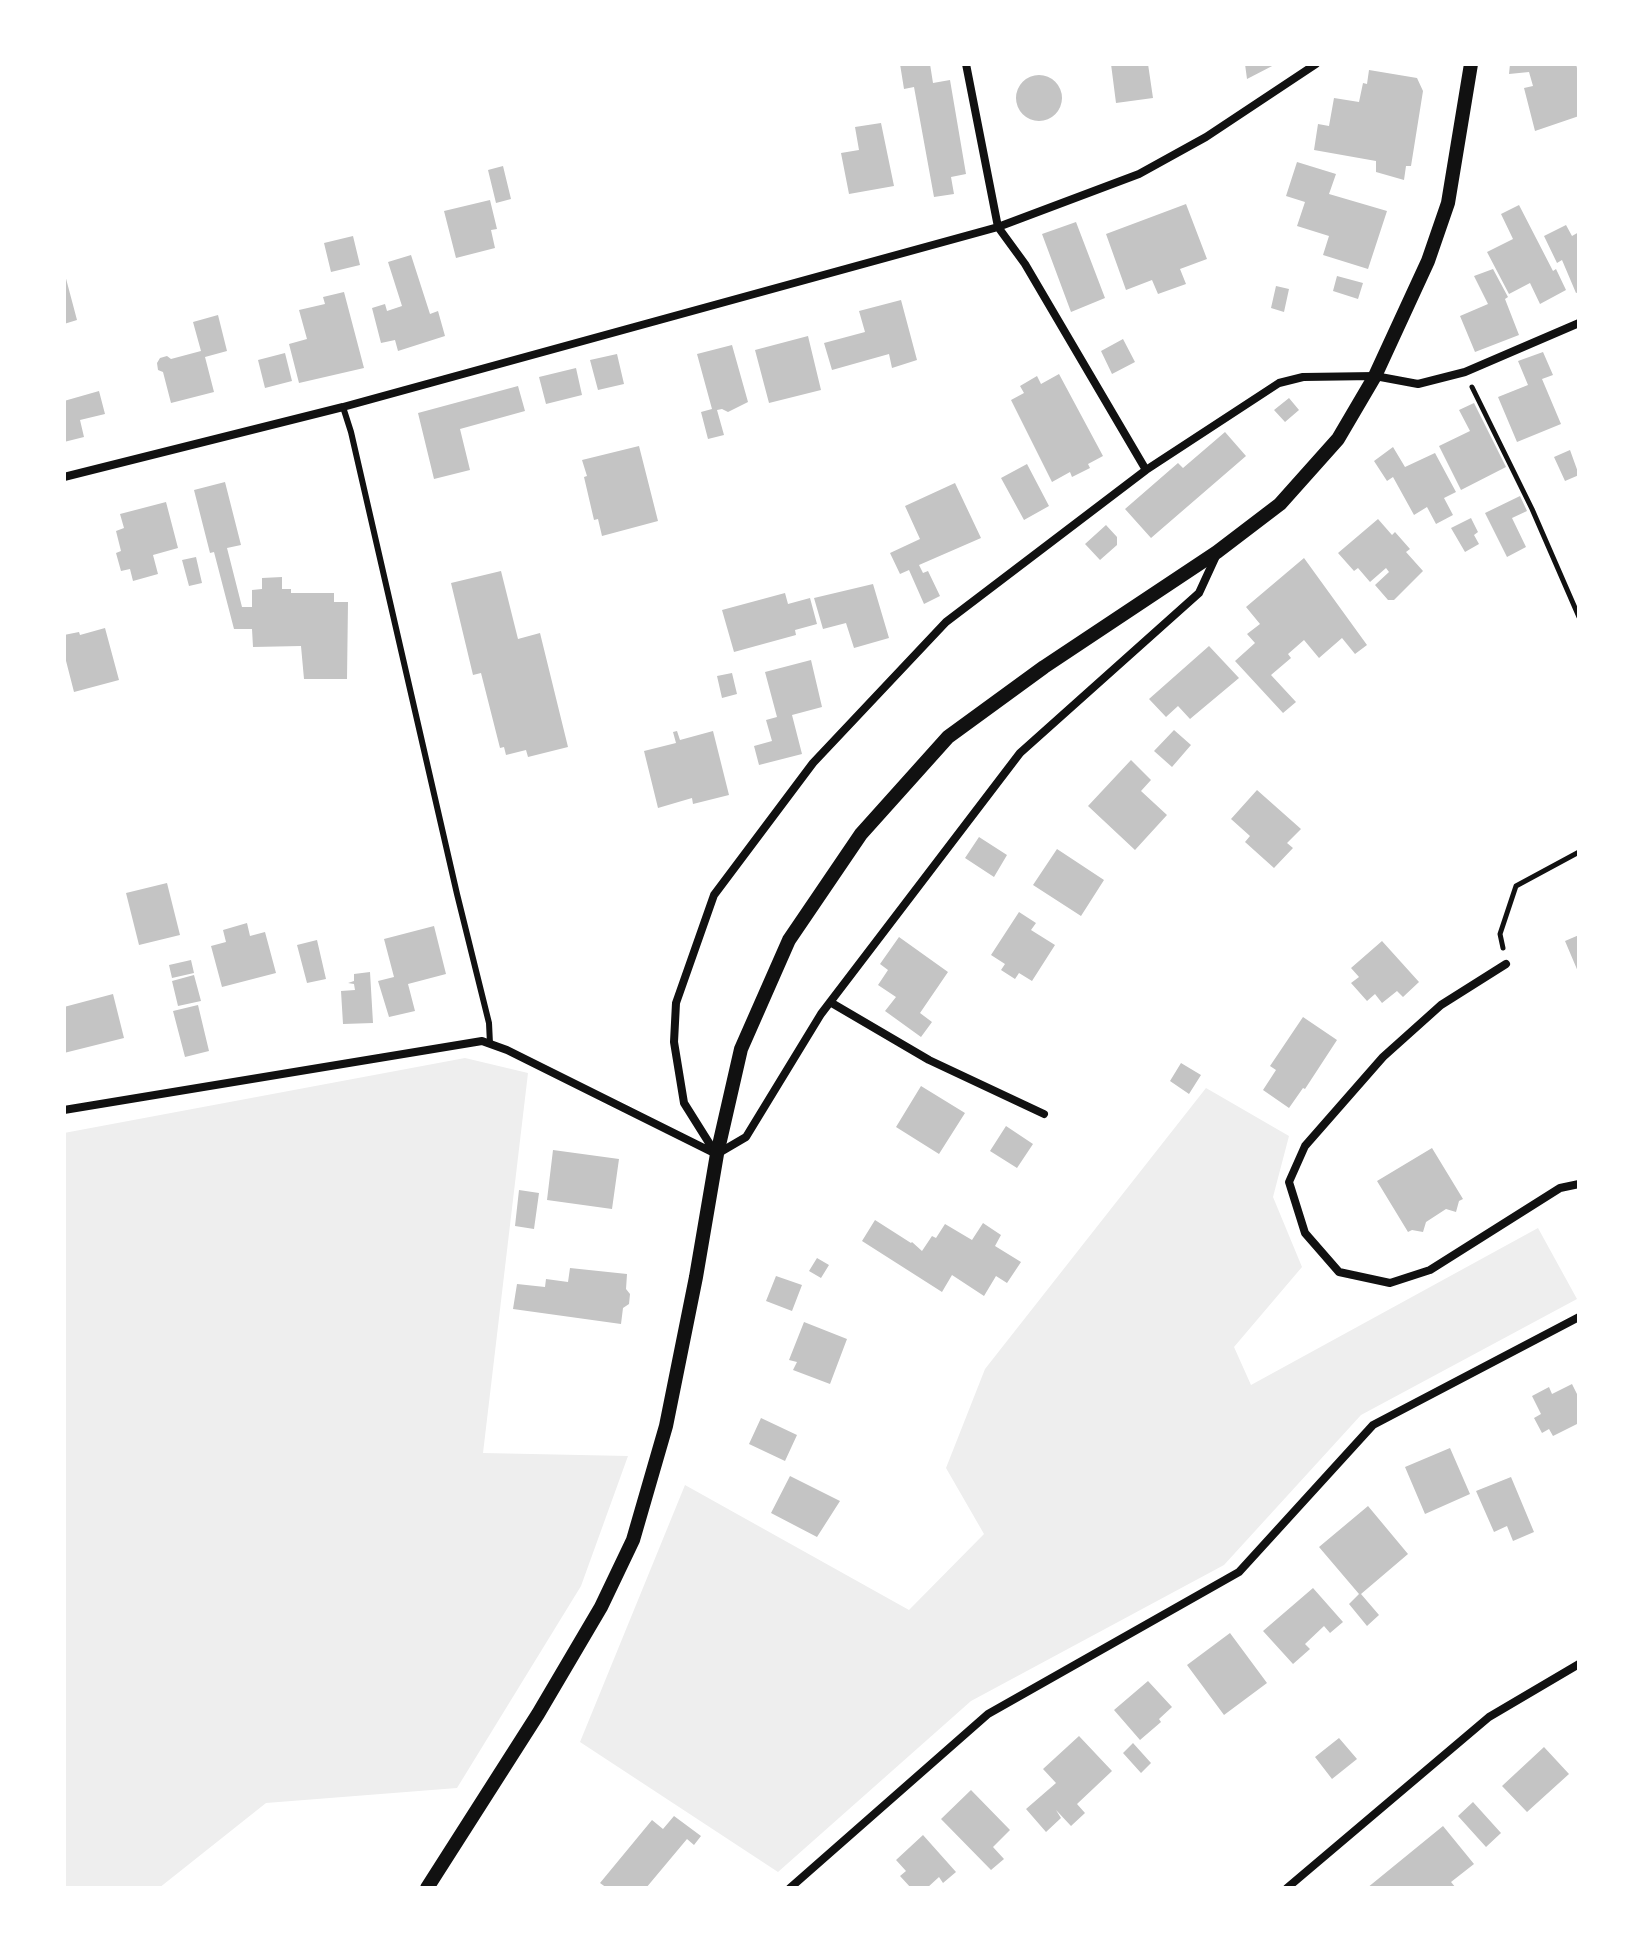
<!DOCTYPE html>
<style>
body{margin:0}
#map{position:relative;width:1643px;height:1952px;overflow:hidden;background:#fff;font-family:"Alegreya Sans",sans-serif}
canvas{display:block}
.frame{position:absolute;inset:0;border:66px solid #fff;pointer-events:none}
</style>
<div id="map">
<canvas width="1643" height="1952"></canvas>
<div class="frame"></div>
</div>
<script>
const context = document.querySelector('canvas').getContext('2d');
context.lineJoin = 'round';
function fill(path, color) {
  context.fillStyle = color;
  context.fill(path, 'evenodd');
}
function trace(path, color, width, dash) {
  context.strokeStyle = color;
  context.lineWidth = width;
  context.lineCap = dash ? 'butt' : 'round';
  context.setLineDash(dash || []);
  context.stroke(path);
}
const green = new Path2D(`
 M465,1058L528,1073L483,1453L628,1456L581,1586L457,1788L266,1803L159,1888H64V1133Z
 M1206,1088L1289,1136L1273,1197L1302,1267L1234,1347L1251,1385L1538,1228L1577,1299L1361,1415L1224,1565L971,1701L778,1872L580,1742L685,1485L909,1610L984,1534L946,1468L985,1369Z`);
const building = new Path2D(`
 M900,64H930L933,83L950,80L966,174L951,177L954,194L934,197L914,87L904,89Z
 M1111,64H1148L1153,98L1116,103Z
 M1245,64H1276L1247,79Z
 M1510,64H1576L1579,76V116L1535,131L1524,88L1533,86L1529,72L1509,74Z
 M1369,70L1417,78L1423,91L1411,166H1406L1404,180L1376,172V161L1314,150L1318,124L1329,126L1334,98L1359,102L1363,83L1367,84Z
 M1016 98a23 23 0 1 1 46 0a23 23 0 1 1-46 0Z
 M881,123L894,186L849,194L841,153L859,150L855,127Z
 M1297,162L1336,174L1329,194L1387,211L1368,269L1323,255L1329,236L1297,226L1305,202L1286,196Z
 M503,166L511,199L496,203L488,170Z
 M490,200L497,229L491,230L495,248L456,258L444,211Z
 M1186,204L1207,259L1180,269L1186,284L1158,294L1152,280L1126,290L1106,234Z
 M1519,205L1553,271L1556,269L1566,290L1540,304L1530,283L1509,294L1487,252L1513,239L1501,214Z
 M1076,222L1105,298L1071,312L1042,234Z
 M1566,225L1572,236L1579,232V292L1576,293L1562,260L1557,263L1544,236Z
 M353,236L360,265L331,272L324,243Z
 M411,255L430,314L438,311L445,336L398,351L395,340L381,343L372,308L385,304L387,311L402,306L388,262Z
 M1493,269L1508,297L1505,299L1519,335L1475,352L1460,316L1488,304L1474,276Z
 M64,271L77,320L64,324Z
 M1337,276L1363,283L1358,299L1333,291Z
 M1276,286L1289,289L1284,312L1271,308Z
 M344,292L364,368L299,383L289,344L307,339L299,310L325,304L323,297Z
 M901,300L917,360L892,368L889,354L832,370L824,343L865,332L859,311Z
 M218,315L227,351L205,357L214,392L171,403L163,372L158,370L157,363L160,358L167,356L171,359L201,351L193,322Z
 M808,336L821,390L769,403L755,350Z
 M1123,339L1135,362L1112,374L1101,351Z
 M732,345L748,402L728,412L722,409L717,410L724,435L708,439L701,412L712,409L697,354Z
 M1543,352L1553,375L1542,379L1561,424L1517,442L1498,397L1528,385L1518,361Z
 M285,353L292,381L265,388L258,360Z
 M617,354L624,384L598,390L590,360Z
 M576,368L582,395L546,404L539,377Z
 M1059,374L1103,456L1088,464L1090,468L1072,477L1070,472L1052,482L1011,400L1024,393L1020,386L1037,376L1041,384Z
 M518,386L525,411L460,429L470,470L434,479L418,413Z
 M99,391L105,414L80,420L84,437L64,442V401Z
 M1289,398L1299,410L1285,422L1274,410Z
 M1474,403L1506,467L1461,490L1439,446L1470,431L1459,410Z
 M1225,432L1246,456L1151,538L1125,509L1178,463L1183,468Z
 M639,446L658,521L602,536L598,519L594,520L584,477L587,476L582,460Z
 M1393,447L1405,467L1435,453L1456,492L1444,498L1453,515L1436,524L1427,507L1414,515L1393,477L1387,481L1374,461Z
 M1570,450L1579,475L1565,481L1554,457Z
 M1027,464L1049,506L1024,520L1001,478Z
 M225,482L241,545L227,548L242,607H252V590L262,589V578L282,577V589H291V593H334V602H348L347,679H304L301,646L253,647L252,629H234L214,552L210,553L194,490Z
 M955,483L981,538L919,565L923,573L928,571L940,596L924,604L909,570L900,574L890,553L920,539L905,506Z
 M1520,496L1527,511L1512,518L1526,547L1507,557L1485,513Z
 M166,502L178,548L153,555L158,574L133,581L130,569L121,571L116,553L121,551L116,531L124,528L120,514Z
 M1471,518L1478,532L1474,535L1479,544L1465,552L1451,528Z
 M1378,519L1392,535L1395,532L1410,549L1406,552L1423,571L1394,600H1388L1375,585L1389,572L1386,568L1370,582L1358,568L1354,571L1338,553Z
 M1106,525L1117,537V545L1100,560L1085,544Z
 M196,557L202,583L189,586L182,560Z
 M1304,558L1367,645L1355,654L1342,638L1319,658L1304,640L1288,654L1291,658L1271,675L1296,702L1283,713L1235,661L1255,643L1247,634L1260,624L1246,607Z
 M501,571L518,639L540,633L568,747L528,757L526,750L506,755L504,747L500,748L481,673L473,675L451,583Z
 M873,584L889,638L854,648L846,623L823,629L814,598Z
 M785,593L788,604L810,598L817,624L795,630L796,635L734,652L722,610Z
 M105,628L119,680L74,692L64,653V635L79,632L80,635Z
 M1209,646L1239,678L1190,719L1178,706L1166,717L1149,699Z
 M811,660L822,707L792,715L802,754L759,765L754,746L772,741L766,720L777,717L765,672Z
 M732,673L737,694L722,698L717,676Z
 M1174,730L1191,745L1172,767L1154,751Z
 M677,731L680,740L713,731L729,795L693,804L692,798L658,808L644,751L676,743L673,732Z
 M1131,760L1151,780L1141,791L1167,815L1135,850L1088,806Z
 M1257,790L1301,829L1287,843L1293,848L1274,868L1245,842L1250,836L1231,819Z
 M979,837L1007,855L994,877L965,858Z
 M1057,849L1104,880L1081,916L1033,885Z
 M167,883L180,935L139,945L126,893Z
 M1019,912L1036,923L1031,930L1055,945L1032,981L1019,973L1015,979L1001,970L1005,964L991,955Z
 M247,923L250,936L265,932L276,973L222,987L211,946L226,942L223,930Z
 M434,926L446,974L408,984L415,1011L389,1017L378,981L394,977L384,939Z
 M1579,935V974L1565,941Z
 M899,937L948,972L920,1013L932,1022L921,1037L885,1011L896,997L878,985L888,970L880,964Z
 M317,940L326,979L307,983L297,945Z
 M1382,941L1419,982L1403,997L1397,991L1382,1003L1375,994L1367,1001L1351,983L1359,977L1351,968Z
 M191,960L194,973L172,978L169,965Z
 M370,972L373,1023L343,1024L341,991L355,990L354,984L348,983L354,981V974Z
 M194,975L201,1001L178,1006L172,981Z
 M113,994L124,1038L64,1053V1007Z
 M198,1005L209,1051L185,1057L173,1011Z
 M1303,1017L1337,1040L1305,1089L1303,1088L1289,1108L1263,1090L1276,1070L1270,1066Z
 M1181,1063L1201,1075L1189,1094L1170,1081Z
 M921,1086L965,1113L939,1154L896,1127Z
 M1006,1126L1033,1144L1017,1168L990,1151Z
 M1432,1148L1463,1199L1459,1201L1456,1212L1446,1209L1426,1222L1423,1232L1412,1230L1408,1232L1377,1181Z
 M553,1150L619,1159L612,1209L547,1200Z
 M519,1190L539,1193L534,1229L515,1226Z
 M875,1220L911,1243L912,1242L922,1251L932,1236L936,1238L945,1224L972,1240L983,1223L1001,1235L995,1246L1021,1262L1007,1283L996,1276L984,1296L952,1275L942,1292L862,1241Z
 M817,1258L829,1265L821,1278L809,1271Z
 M570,1268L627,1274L626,1289L630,1294L629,1304L623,1308L621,1324L513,1309L517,1284L545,1287L546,1279L568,1282Z
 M776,1276L802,1285L792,1311L766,1301Z
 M804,1322L847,1339L830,1384L793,1370L797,1362L789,1360Z
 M1572,1384L1579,1398V1423L1553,1436L1549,1429L1542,1433L1534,1418L1541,1414L1532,1396L1549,1387L1552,1394Z
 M761,1418L797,1435L785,1461L749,1444Z
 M1450,1448L1470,1494L1425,1514L1405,1467Z
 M790,1476L840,1501L817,1537L771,1513Z
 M1511,1477L1534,1532L1513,1541L1507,1526L1494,1532L1476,1491Z
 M1368,1506L1408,1554L1361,1594L1379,1615L1367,1626L1349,1604L1359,1594L1319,1547Z
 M1313,1588L1343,1622L1330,1633L1324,1626L1305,1644L1310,1649L1293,1664L1263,1631Z
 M1230,1633L1267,1683L1224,1715L1187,1665Z
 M1148,1681L1172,1707L1159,1719L1161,1722L1140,1740L1114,1710Z
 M1079,1736L1112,1771L1077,1804L1085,1813L1071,1826L1056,1810L1061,1818L1046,1832L1026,1809L1056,1783L1043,1769Z
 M1339,1738L1357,1759L1332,1779L1315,1757Z
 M1133,1743L1151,1763L1141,1773L1123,1753Z
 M1544,1747L1569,1774L1527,1812L1502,1786Z
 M971,1790L1010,1830L993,1847L1004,1859L991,1870L941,1819Z
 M1473,1802L1501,1833L1486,1847L1458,1816Z
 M674,1816L701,1836L694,1845L687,1839L646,1888H607L600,1883L652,1820L663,1829Z
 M1443,1826L1474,1864L1451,1882L1456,1888H1367Z
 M923,1835L956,1872L943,1883L939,1877L927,1888H911L900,1876L906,1871L896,1860Z`);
const path = new Path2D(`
 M1472,387L1532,509L1579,617
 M1503,948L1500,934L1516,886L1579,852`);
const service = new Path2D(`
 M343,407L351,432L457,894L489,1023L490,1044`);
const minor = new Path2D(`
 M966,64L998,227L1025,264L1146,470
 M64,477L343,407L998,227L1139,174L1206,137L1316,64
 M1506,964L1441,1005L1383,1057L1305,1146L1289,1182L1305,1233L1339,1272L1390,1283L1430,1270L1560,1188L1579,1184
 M830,1002L929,1060L1044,1114
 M64,1110L482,1041L507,1050L716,1154
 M716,1154L684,1103L674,1042L676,1003L714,895L813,763L946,622L1146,470L1279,383L1303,377L1375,376L1418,384L1465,372L1579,323
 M717,1154L746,1137L821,1014L1020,753L1199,593L1216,556
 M790,1888L988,1714L1239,1572L1373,1425L1579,1317
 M1287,1888L1489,1717L1579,1664`);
const tertiary = new Path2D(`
 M427,1888L538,1714L601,1607L633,1540L666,1426L696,1277L717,1154L741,1049L789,940L861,834L948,737L1044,667L1217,552L1280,504L1338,439L1375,376L1428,261L1448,203L1471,64`);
fill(green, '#eee');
fill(building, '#c4c4c4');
trace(path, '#111', 5);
trace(service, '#111', 6);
trace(minor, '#111', 8);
trace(tertiary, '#111', 14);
</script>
